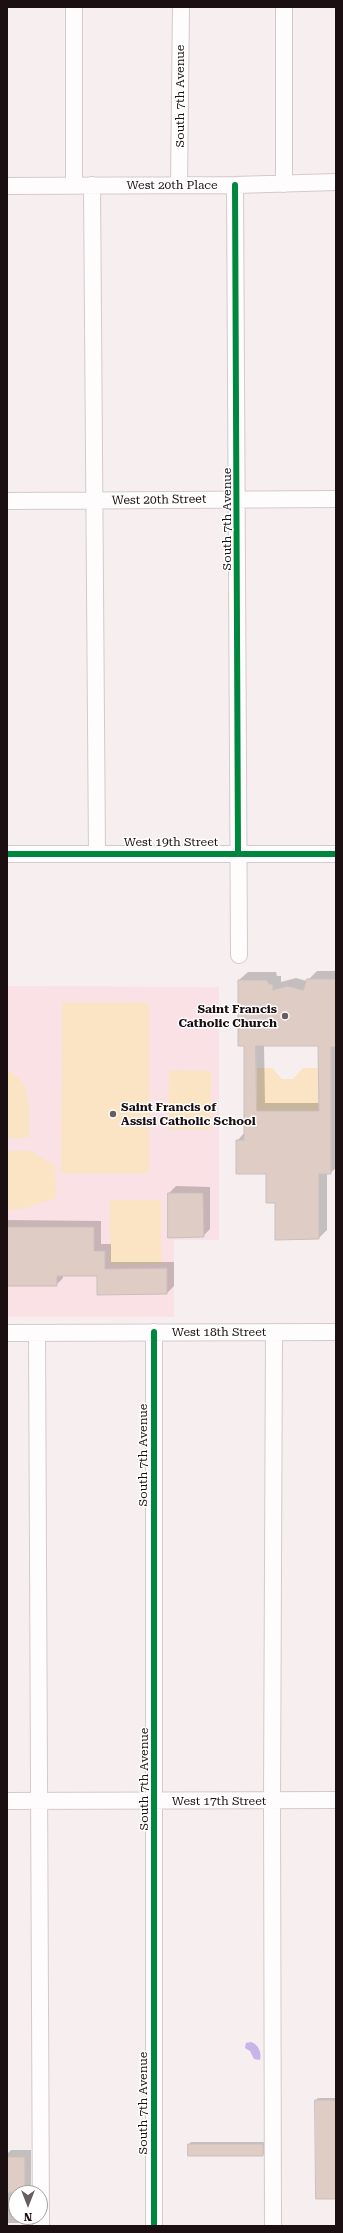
<!DOCTYPE html>
<style>
body{margin:0}
#map{position:relative;width:343px;height:2233px;overflow:hidden;background:#f6eeef;font-family:"Roboto Serif",serif}
canvas{display:block}
.frame{position:absolute;inset:0;border:8px solid #1c0f11;pointer-events:none}
.north{position:absolute;left:8px;top:2185px;width:40px;height:40px;box-sizing:border-box;background:#fff;border:1px solid #a49fa0;border-radius:50%;rotate:180deg;font-size:11px;font-weight:700;line-height:16px;text-align:center;color:#1c0f11}
.north::after{content:'';display:block;margin:auto;width:14px;height:18px;background:#685d5f;clip-path:polygon(50% 0,100% 100%,50% 72%,0 100%)}
</style>
<div id="map">
<canvas width="343" height="2233"></canvas>
<div class="frame"></div>
<div class="north">N</div>
</div>
<script>
const context = document.querySelector('canvas').getContext('2d');
context.lineJoin = 'round';
function fill(path, color) {
  context.fillStyle = color;
  context.fill(path, 'evenodd');
}
function trace(path, color, width, dash) {
  context.strokeStyle = color;
  context.lineWidth = width;
  context.lineCap = dash ? 'butt' : 'round';
  context.setLineDash(dash || []);
  context.stroke(path);
}
function label(font, color, halo, rows, align = 'center') {
  context.font = font + ' "Roboto Serif",serif';
  context.lineWidth = 3;
  context.setLineDash([]);
  context.textBaseline = 'middle';
  context.strokeStyle = halo;
  context.fillStyle = color;
  for (const [text, x, y, turn = 0] of rows) {
    context.save();
    context.translate(x, y);
    context.rotate((+turn || 0) * Math.PI / 180);
    context.textAlign = isNaN(turn) ? turn : align;
    if (halo) context.strokeText(text, 0, 0);
    context.fillText(text, 0, 0);
    context.restore();
  }
}
const built = new Path2D(`
 M7,986L219,987V1240H174V1317H7Z`);
const green = new Path2D(`
 M62,1002L149,1003V1173H61Z
 M257,1068H272L282,1079H293L303,1068H318L319,1111H257Z
 M7,1070C34,1082 29,1114 29,1138H7Z
 M169,1070L211,1071V1130H168Z
 M7,1151H31L55,1166L56,1198L22,1209L7,1210Z
 M110,1200H161V1264L110,1265Z`);
const water = new Path2D(`
 M251,2042C258,2044 262,2052 260,2060L254,2059L250,2051L245,2048L246,2043Z`);
const shadow = new Path2D(`
 M317,971H336V1168L330,1173H327V1230L319,1238L276,1202L267,1173L237,1141L245,1132V1045L239,980L248,972H276L277,976H281V982L296,978L307,981ZM264,1045H319L320,1103H265Z
 M176,1186L210,1187V1229L203,1236L169,1193Z
 M7,1220L101,1221V1244H111V1262H174V1286L167,1293L98,1275H63V1278L56,1285H7Z
 M318,2098H336V2198L316,2100Z
 M191,2142H265V2153L263,2155L189,2144Z
 M11,2150H31V2193H16V2217H31L24,2223H7V2154Z`);
const building = new Path2D(`
 M307,979H336V1047H331V1174H319V1239L275,1240V1203H266V1174H236V1140H244V1046H238V980H267L269,984H273V990L287,986L303,990ZM256,1046H318L319,1111H257Z
 M168,1193H203L204,1237L168,1238Z
 M7,1227H94V1251H105V1269L167,1268V1294L97,1295V1276H57V1286H7Z
 M315,2100H336V2199H316Z
 M188,2144H263V2156H188Z
 M7,2157H25V2193H7Z`);
const minor = new Path2D(`
 M74,7V185
 M284,7V184
 M179,184L181,7
 M92,185L97,854
 M235,185L239,955
 M7,186L235,185L336,182
 M7,501L336,499
 M7,854H336
 M154,1332V2226
 M7,1333L336,1332
 M37,1333L41,2226
 M7,1801L336,1800
 M273,2226L272,1800L274,1332`);
const cycleway = new Path2D(`
 M235,185L238,853
 M7,854H336
 M154,1332V2226`);
const markers = [
 [285,1016,4,"#685d5f"],
 [113,1114,4,"#685d5f"]
];
const streetNames = [
 ["South 7th Avenue",180,96,-90],
 ["West 20th Place",172,185],
 ["West 20th Street",159,500,-1],
 ["South 7th Avenue",227,519,-90],
 ["West 19th Street",171,842],
 ["West 18th Street",219,1332],
 ["South 7th Avenue",143,1455,-90],
 ["South 7th Avenue",144,1779,-90],
 ["West 17th Street",219,1801],
 ["South 7th Avenue",143,2103,-90]
];
const poiNames = [
 ["Saint Francis",277,1009],
 ["Catholic Church",277,1023],
 ["Saint Francis of",121,1107,"left"],
 ["Assisi Catholic School",121,1121,"left"]
];
fill(built, '#fae1e5');
fill(green, '#fbe4c4');
fill(water, '#c8b4e8');
fill(shadow, '#0003');
fill(building, '#dfccc5');
trace(building, '#c9bfbd', 1);
trace(minor, '#d5cacb', 18);
trace(minor, '#fefcfd', 16);
trace(cycleway, '#00873e', 6);
for (const [x, y, r, color] of markers) {
  const dot = new Path2D();
  dot.arc(x, y, r, 0, 2 * Math.PI);
  context.fillStyle = color;
  context.fill(dot);
  trace(dot, '#fff', 1.5);
}
label('12px', '#1c0f11', '#fff', streetNames);
label('bold 12px', '#1c0f11', '#fff', poiNames, 'right');
</script>
